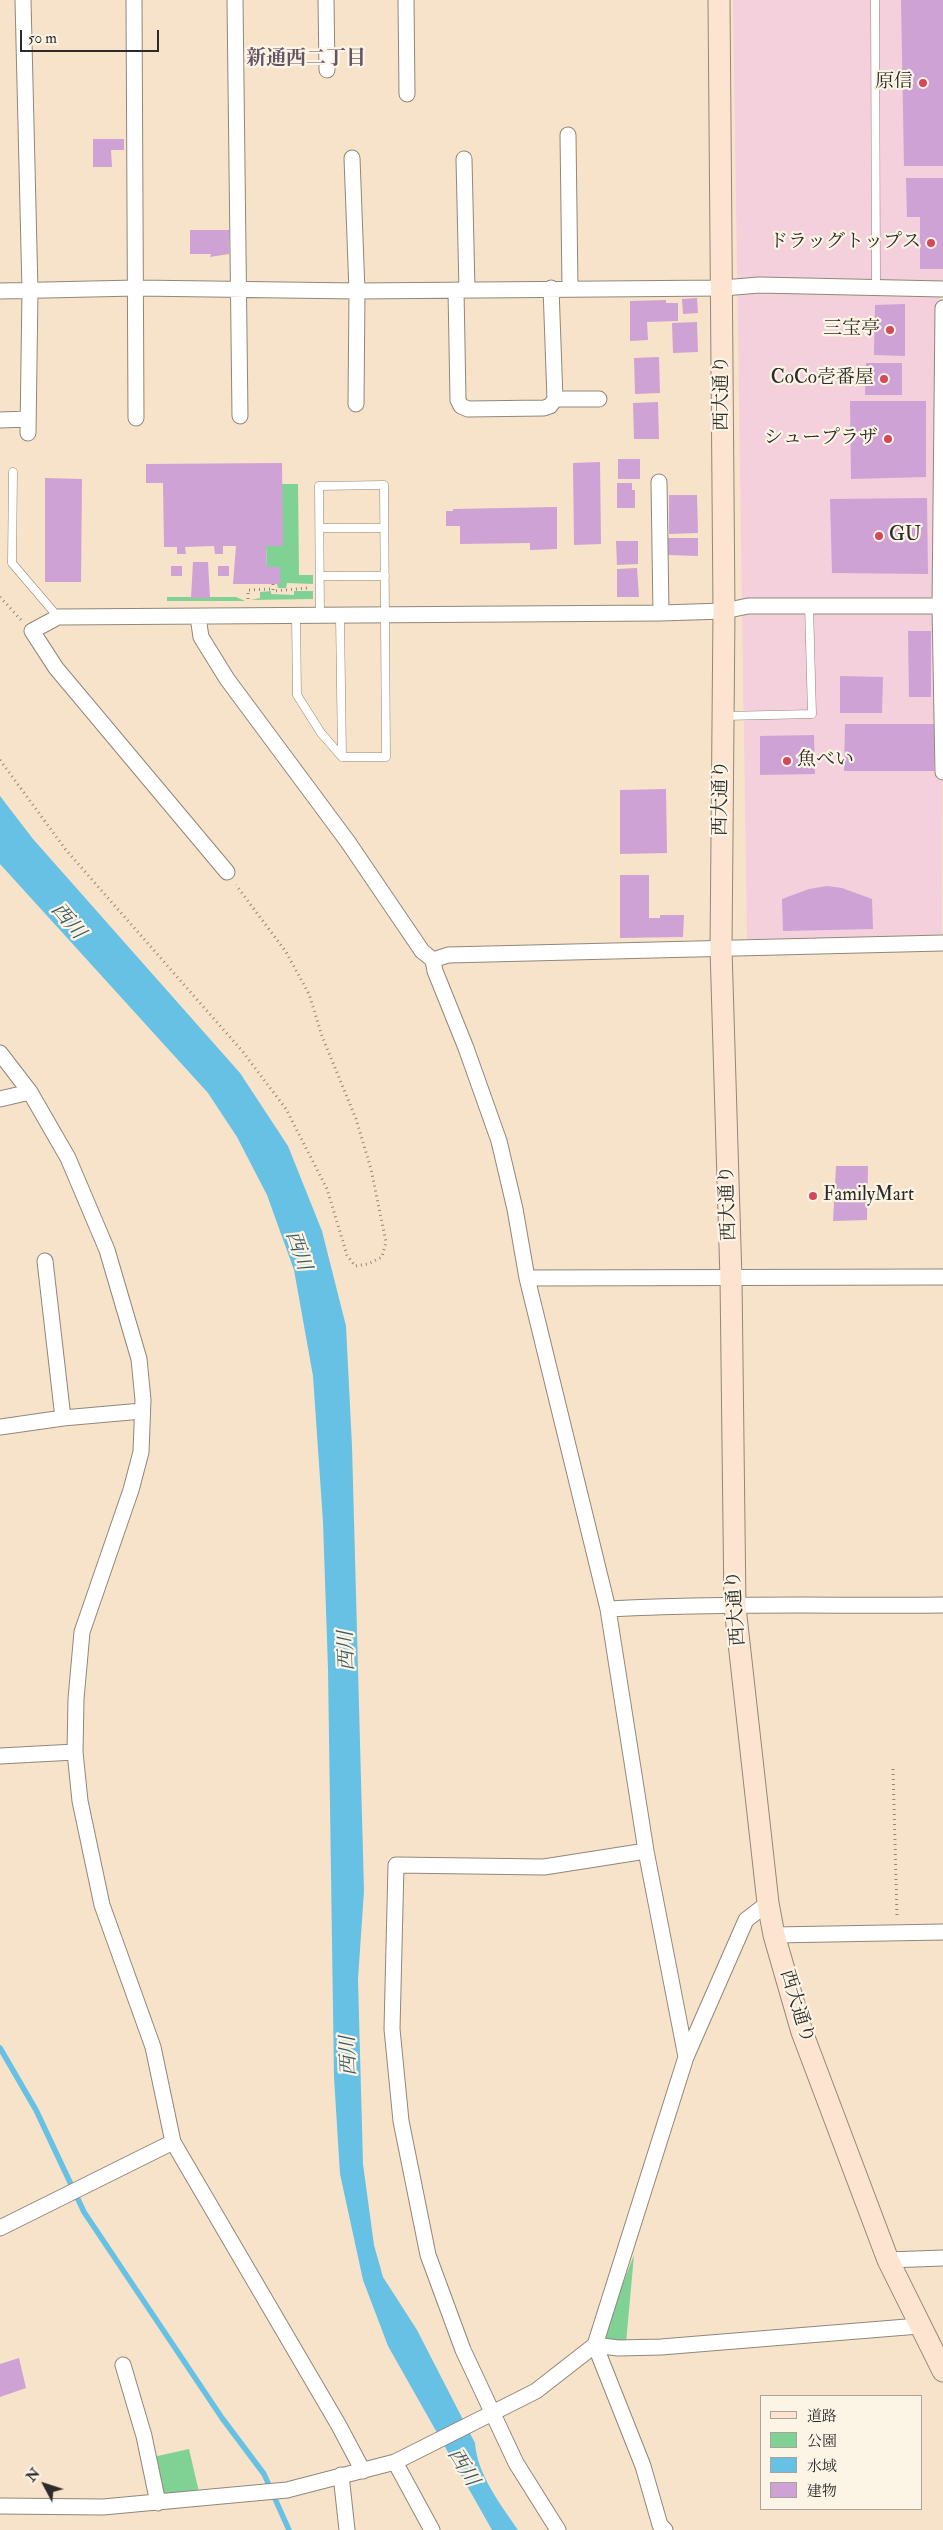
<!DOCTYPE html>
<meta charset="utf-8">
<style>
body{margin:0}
#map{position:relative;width:943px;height:2530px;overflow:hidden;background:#f7e3ca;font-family:"IM FELL Double Pica","Noto Serif JP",serif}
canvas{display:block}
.legend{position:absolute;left:760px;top:2395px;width:162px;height:115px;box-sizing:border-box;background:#fcf5e5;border:1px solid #a8a49b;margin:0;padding:6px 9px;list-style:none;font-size:15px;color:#2b2b2b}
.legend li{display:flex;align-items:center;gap:10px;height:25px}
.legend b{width:25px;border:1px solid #a8a49b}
.north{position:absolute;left:20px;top:2460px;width:50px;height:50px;-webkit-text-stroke:4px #fcf5e5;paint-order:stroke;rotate:310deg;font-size:14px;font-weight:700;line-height:20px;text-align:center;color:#2b2b2b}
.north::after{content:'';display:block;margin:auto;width:18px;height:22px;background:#2b2b2b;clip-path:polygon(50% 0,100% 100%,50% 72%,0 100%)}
.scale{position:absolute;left:20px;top:30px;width:139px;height:22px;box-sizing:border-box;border:2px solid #2b2b2b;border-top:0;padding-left:6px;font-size:15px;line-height:18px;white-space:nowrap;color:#2b2b2b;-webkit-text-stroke:4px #fcf5e5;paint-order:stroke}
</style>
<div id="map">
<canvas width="943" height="2530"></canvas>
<ul class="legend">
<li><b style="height:6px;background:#fde4d0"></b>道路</li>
<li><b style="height:14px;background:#80d294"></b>公園</li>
<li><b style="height:14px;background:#66c1e4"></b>水域</li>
<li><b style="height:14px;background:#cea2d5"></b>建物</li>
</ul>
<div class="north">N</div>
<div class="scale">50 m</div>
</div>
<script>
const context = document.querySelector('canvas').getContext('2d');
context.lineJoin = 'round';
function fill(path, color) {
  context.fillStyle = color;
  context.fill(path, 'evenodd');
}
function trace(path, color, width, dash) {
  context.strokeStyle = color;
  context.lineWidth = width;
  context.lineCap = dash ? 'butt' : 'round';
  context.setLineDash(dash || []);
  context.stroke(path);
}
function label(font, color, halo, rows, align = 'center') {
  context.font = font + ' "IM FELL Double Pica","Noto Serif JP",serif';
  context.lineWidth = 4.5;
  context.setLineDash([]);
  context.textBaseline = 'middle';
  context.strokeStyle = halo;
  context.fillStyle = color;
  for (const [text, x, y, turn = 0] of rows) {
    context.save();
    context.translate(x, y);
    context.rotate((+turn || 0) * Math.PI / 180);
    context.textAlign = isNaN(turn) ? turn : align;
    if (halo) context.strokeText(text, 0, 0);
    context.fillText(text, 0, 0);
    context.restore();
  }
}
const built = new Path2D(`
 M733,0H943V282H939L943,521L942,937L747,939Z`);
const green = new Path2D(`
 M282,484H298L299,575H313V584L287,583L286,588H278L277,584L280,583V567H267L266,546Z
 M271,591V594L294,595V591H313V599L251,600L260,598V592Z
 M167,597H236L245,601H167Z
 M634,2255L626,2343L600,2342Z
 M189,2449L199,2492L164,2494L158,2487L153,2457Z`);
const water = new Path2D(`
 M0,796L33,839L240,1073L288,1146L322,1231L346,1326L352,1446L364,1891L358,1979L363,2164L374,2245L383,2277L417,2330L475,2443C477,2474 501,2505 518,2530H492L388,2346L363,2280L340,2174L334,2077L328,1669L323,1522L313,1376L294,1270L267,1195L237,1137L208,1093L0,864Z`);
const stream = new Path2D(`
 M0,2048L36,2110L84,2212L222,2418L264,2474L289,2530`);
const building = new Path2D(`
 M901,0H943V166H904Z
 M93,139H124V150H111L112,167H93Z
 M906,178H943V269H920V217H907Z
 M190,230H229V254L210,257L211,254H190Z
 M697,298L698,313L683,314L682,299Z
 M666,300V303H678V321L647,322L648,340L630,341V301Z
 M905,304V356L874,355L875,305Z
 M697,322L698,352L673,353L672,323Z
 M659,357L660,393L635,394L634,358Z
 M866,363H902V395H865Z
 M850,401H926V477L851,479Z
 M658,402L659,439H634L633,403Z
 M618,459H640V479H618Z
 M600,462L601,544L574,545L573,463Z
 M282,463L283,546H266L267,567H280V584H233L236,546H223V554H215L214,546L185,547L186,554H177V547H164L163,483H146V464Z
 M45,478L82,479L81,582H45Z
 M617,483H632V490H635V508H617Z
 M669,495H697L698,533L669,534Z
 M927,498L928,574L832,573L830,499Z
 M557,507V549L530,550V543L460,544V526H446V511H453V509Z
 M668,538H698V556L668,555Z
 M616,541H638V564L617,565Z
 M193,562H208L210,598H191Z
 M171,566H182V576H171Z
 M218,566H229V576H218Z
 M637,568L639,597H617V569Z
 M908,631H931V697H909Z
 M840,676L883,677L882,713H840Z
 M845,724H935L934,771H844Z
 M814,735L815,774L760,775V736Z
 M666,789L667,853L620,854V790Z
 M620,875H649V918H660V915H684L683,937L620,938Z
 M827,886L842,888L872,899L873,929L783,931L782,899L809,889Z
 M836,1166H868L867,1220L833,1221Z
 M19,2358L26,2388L0,2397V2364Z`);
const path = new Path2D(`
 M273,584V591L308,588
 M0,597L22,621
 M248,599V590L273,589
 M0,760L66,850L243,1052L286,1109L327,1189L347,1255L355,1266L368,1264L382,1257L386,1242L371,1169L356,1119L322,1036L309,994L286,952L236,885
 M893,1769L897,1916`);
const lane = new Path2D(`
 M875,0L876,286
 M13,472L12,563L58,617
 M320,528H384
 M320,576H385
 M296,617L297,695L321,733L342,757
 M320,617L319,486L384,485L386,757H342L340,616
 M725,716L812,714L809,606`);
const street = new Path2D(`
 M23,0L30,291L28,433
 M134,0L136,418
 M235,0L240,416
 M326,0L327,70
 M406,0L407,94
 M568,135L570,288
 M352,158L357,291L356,404
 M464,159L467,290
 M456,290L458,400L461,406L468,409L544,408L550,406L555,399L551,288
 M0,291L137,288L357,291L723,288L759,285L943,289
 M943,308L940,606L943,772
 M555,399H599
 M0,420L28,419
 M659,482L661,613
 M198,617L201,637L227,679L348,842L422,951L433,960L435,971L466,1048L499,1141L515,1209L527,1278L608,1609L646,1851L686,2057
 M227,872L56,668L32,631L58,617L661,613L724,611L748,606H940
 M433,960L448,955L943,943
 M0,1053L30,1092L68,1158L107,1250L139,1359L143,1400L141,1452L131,1490L82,1632L76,1699L75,1752L80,1801L102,1905L153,2047L173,2142L338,2424L363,2471
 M0,1099L30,1092
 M45,1261L63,1418
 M527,1278L943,1277
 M0,1427L63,1418L142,1411
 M608,1609C719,1603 831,1606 943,1605
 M0,1756L75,1752
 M774,1935L943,1932
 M0,2228L173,2142
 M888,2260L943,2258
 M595,2345L618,2348L661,2347L919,2326
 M595,2345L643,2466L660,2525L665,2530
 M123,2365L144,2436L158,2503
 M395,2462L432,2530
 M341,2475L347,2530
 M0,2506L103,2507L287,2490L395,2462L536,2391L595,2345L686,2057L746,1920L768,1903
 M558,2530L516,2463L463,2350L428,2255L401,2121L392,2029L396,1865L544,1867L646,1851`);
const secondary = new Path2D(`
 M719,0L724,611L721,949L731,1279L735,1607L768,1903L774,1935L802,2032L888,2260L943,2371`);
const markers = [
 [923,83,5,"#d1495b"],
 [931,243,5,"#d1495b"],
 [890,330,5,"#d1495b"],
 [884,379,5,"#d1495b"],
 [888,439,5,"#d1495b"],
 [879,536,5,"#d1495b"],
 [787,761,5,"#d1495b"],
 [813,1196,5,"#d1495b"]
];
const poiNames = [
 ["原信",913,83],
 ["ドラッグトップス",921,243],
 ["三宝亭",880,330],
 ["CoCo壱番屋",874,379],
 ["シュープラザ",878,439],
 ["GU",889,536,"left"],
 ["魚べい",797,761,"left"],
 ["FamilyMart",823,1196,"left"]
];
const streetNames = [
 ["西大通り",723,393,-90],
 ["西大通り",722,798,-89],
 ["西大通り",729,1203,-92],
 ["西大通り",737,1608,-94],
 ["西大通り",796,2007,73]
];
const neighbourhoodNames = [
 ["新通西二丁目",306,60]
];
const waterNames = [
 ["西川",67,922,50],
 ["西川",297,1251,71],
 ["西川",348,1651,-92],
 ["西川",350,2056,-92],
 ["西川",462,2468,58]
];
fill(built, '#f4cfdc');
fill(green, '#80d294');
fill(water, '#66c1e4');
trace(stream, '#66c1e4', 5.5);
fill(building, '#cea2d5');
trace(lane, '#91877a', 9);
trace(street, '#91877a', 17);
trace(secondary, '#91877a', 23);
trace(path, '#91877a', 3, [1, 4]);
trace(lane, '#fff', 8);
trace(street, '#fff', 15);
trace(secondary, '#fde4d0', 21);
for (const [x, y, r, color] of markers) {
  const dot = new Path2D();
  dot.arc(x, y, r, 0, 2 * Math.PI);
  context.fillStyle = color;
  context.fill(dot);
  trace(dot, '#fcf5e5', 2);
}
label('19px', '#2b2b2b', '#fcf5e5', poiNames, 'right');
label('19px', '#2b2b2b', '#fcf5e5', streetNames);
label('bold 20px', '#645566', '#fcf5e5', neighbourhoodNames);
label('italic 20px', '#3d5862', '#fcf5e5', waterNames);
</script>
